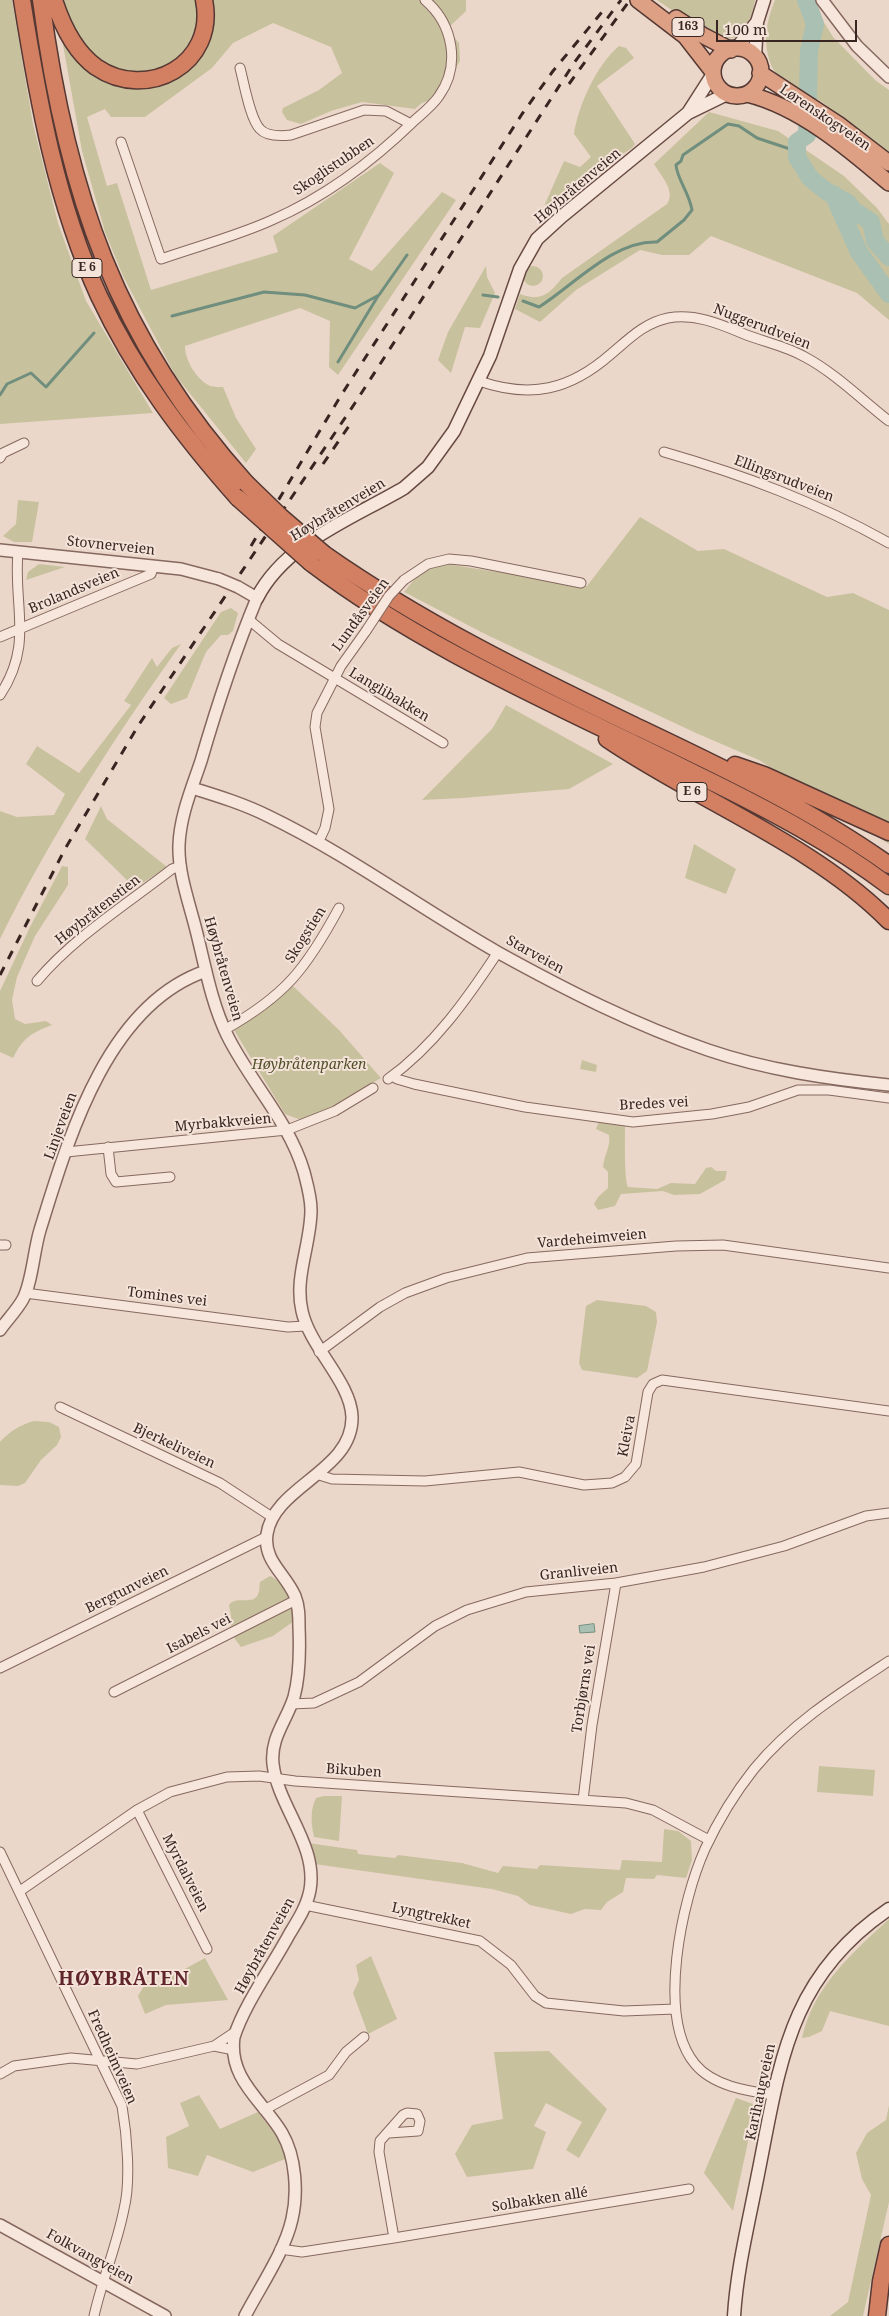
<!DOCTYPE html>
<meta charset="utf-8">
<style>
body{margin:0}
#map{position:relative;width:889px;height:2316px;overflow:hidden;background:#ebd7c9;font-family:"Noto Serif",serif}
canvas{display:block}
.scale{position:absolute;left:716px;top:20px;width:141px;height:22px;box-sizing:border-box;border:2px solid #382521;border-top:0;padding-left:6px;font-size:15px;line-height:18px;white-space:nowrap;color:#382521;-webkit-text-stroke:4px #f3e3d8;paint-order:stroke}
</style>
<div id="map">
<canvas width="889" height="2316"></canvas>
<div class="scale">100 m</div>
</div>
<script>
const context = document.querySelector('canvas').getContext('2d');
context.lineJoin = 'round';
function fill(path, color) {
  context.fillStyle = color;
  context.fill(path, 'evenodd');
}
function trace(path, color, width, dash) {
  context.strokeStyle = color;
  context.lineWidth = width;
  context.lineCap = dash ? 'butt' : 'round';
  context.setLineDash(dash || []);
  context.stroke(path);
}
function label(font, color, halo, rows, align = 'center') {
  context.font = font + ' "Noto Serif",serif';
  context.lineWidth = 4;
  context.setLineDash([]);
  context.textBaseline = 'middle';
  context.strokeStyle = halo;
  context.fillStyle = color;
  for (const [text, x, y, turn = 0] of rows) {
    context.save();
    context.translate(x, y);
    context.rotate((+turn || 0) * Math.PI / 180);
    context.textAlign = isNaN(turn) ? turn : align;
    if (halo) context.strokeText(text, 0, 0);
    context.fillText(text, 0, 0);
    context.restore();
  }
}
const green = new Path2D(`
 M0,0H12L33,124L58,223L86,301L153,413L0,424Z
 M55,0H466V11L447,29L459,43L460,61L439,97L422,103L415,109L362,102L331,111L301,124L287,120L282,112L283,108L319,90L342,73L331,47L273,23L233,43L212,68L145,117H111L105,109L87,117L107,186L117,183L151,290L278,252L273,236L380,163L394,173L349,259L372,271L442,192L456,200L338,375L329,367L330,321L300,308L185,346C185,360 196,379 210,386C214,387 219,387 223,387L236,418L256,449L246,463L175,375L123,276L105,232L82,151Z
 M657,0H755C753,12 746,36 732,38C712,42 674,11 657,0Z
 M775,0H803L817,11L833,37L875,80L889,90V153C867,135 844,118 822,102C807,92 780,84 772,67C762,44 766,22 775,0Z
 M619,46L626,48L634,58L597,86L635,144L632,148L575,185L551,211L547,210L545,204L564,161L580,167L591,157L574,134C578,106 597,64 619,46Z
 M709,112L778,131L844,176L877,208L889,224V320L857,293L711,236L689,255H662L640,250L576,290L540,322L515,309L520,294C541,302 549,294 562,278L667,204C676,191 661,176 654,164Z
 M523 276a10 10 0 1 1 20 0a10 10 0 1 1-20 0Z
 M486,266L487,277L495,293L480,328L465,327L451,373L438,360L448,332Z
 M18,500L39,502L32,542H14L3,536L16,524Z
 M640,517L698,551L724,549L827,597L853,593L889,610V844L759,760L698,734L487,635L404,592L422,570L440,563L587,586Z
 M39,564L65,567L26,580L28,572Z
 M231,608L238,613L233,631L228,635H221L206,652L187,698L171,704L164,698L221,612Z
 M181,644C114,738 51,836 0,939V811L17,817L54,815L65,794L26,764L37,746L79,773L131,705L124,701L152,658L157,667L172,648Z
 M506,705L613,764L569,789L463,798L422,800L492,729Z
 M101,806L107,819L167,867L135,888L85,839Z
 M694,844L736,869L726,894L685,878Z
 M62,866L68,867V885L35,936L17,977L12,1000L15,1019L25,1024L46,1021L52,1025C31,1033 23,1038 13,1058L0,1052V991L30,927Z
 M293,986L339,1030L381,1078L342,1102L301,1120L285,1114L234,1030L266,1009Z
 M582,1060L597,1065L596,1072L580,1069Z
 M599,1121L625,1126C625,1138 624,1179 628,1187L657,1189L671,1183L695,1184L706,1168L711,1167L716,1171H727L725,1180L700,1194L674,1195L663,1191L621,1194L615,1206L598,1210L594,1204L598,1197L608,1188V1172L603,1167C604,1155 611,1146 609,1135L596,1129Z
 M597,1300L646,1306L656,1312L657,1322L647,1371L637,1378L582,1370L579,1363L586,1306Z
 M34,1421L49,1422L59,1427L61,1437L57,1445L41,1460L25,1483L18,1486L0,1485V1442C10,1431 20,1425 34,1421Z
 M270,1576C286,1583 293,1605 294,1621L273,1636L241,1647L229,1631L232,1622L229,1605C235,1595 254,1606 258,1594C260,1591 259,1586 260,1582Z
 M819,1766L875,1770L873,1796L817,1792Z
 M324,1796H342L339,1841L314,1837C311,1823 310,1811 316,1798Z
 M664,1829L678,1831L691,1841L692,1860L686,1878L657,1875L654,1879L626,1878L623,1892L607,1902L601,1910L585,1909L571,1914L530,1905L518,1896L492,1889L314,1864L308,1843L357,1850L358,1854L395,1858L398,1855L462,1863L498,1873L503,1866L537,1869L540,1865L620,1870L622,1860L662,1862Z
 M889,1919V2026L830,2011L822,2031L809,2037L802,2038C813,1987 852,1953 889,1919Z
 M371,1956L397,2019L368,2034L353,1993L359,1980L356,1965Z
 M205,1958L228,2000L166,2005L145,2014L138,1996L147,1981L155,1985Z
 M549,2051L607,2109L579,2158L566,2150L582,2122L546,2103L534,2126L546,2132L533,2169L467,2177L455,2154L472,2125L503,2119L494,2052Z
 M199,2095L220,2129L258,2112L281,2142L285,2159L253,2172L207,2155L198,2176L168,2168L166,2137L189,2126L180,2103Z
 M736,2098L756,2105L733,2211L704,2173Z
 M889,2105V2202L863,2316H830L848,2302L871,2195L862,2179L856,2153L867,2133L886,2120Z`);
const water = new Path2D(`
 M594,1624L595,1632L580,1633L579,1626Z`);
const stream = new Path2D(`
 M483,295L498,297
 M523,301L539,307C574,285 614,240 657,242L684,220L692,210C689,192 677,179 676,165L681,161L683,155L728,124L739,126L757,138L796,151
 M172,316L264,292L305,295L355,308L379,295L407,255
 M338,362L378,296
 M0,395L7,384L31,373L46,387L94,333`);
const river = new Path2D(`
 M806,0L815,24L809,51L807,135L797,142V157L810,178L826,191L848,203L853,210L871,222L875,241L889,257
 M833,194L859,252L889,294`);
const minor = new Path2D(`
 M240,68C244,83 250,119 260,129C267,137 282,136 291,135L364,110L386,111L411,124
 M121,142L161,259C198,246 237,236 272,220C325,197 374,160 415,120C423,113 433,105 439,96C461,65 453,24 425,0
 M479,381C531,399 570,390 611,354C629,339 644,323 668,318C695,313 720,324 744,334C764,342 786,346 805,357C835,373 862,400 889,421
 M664,452C744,475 816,502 889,543
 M0,458L3,453L24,443
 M404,580L428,564L449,559L471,561L581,583
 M248,619L278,644L443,743
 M0,637L151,574L154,566
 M0,695C34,644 13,606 18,552
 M318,843L325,828L329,809L315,727L317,713L341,666L366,631
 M37,981C74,937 127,904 172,869L181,866
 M224,1030C285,996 306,969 339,908
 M392,1076L397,1079L414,1084L525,1107L633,1122L712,1114L749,1107L798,1090H829L889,1098
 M388,1079C434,1046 467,999 498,952
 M108,1147L111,1174L116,1182L170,1177
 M66,1152L287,1130L335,1111L373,1088
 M0,1245H6
 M25,1293L288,1327L306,1326
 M319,1352L380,1307L405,1293L446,1278L527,1258L676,1246L723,1245L889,1268
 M60,1407L220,1483L272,1517
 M316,1474L332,1479L425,1481L519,1472L584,1485L612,1483L625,1477L636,1464L648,1392L653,1384L662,1380L889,1411
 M0,1668L266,1537
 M114,1692L296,1600
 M291,1704L314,1703L359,1682L435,1626L467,1610L526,1592L616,1583L704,1567L784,1546L866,1516L889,1513
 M583,1800L592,1725L616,1583
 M137,1810L207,1949
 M0,1852L122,2106C127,2135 131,2181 124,2209C117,2245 102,2280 94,2316
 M20,1891L137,1810L170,1792L227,1777L259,1776L295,1781L626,1803L653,1810L709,1840
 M305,1905L480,1941L511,1965L535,1996L546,2003L624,2011L675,2009
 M234,2050L214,2046L235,2032
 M0,2074L14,2066L71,2058L137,2064L214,2046
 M774,2095C747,2091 713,2086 695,2064C656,2017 682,1900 705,1849C718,1821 735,1793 754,1769C792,1723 840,1693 889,1661
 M264,2110L329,2075L346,2052L364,2037
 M389,2133L418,2131L420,2121L417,2114L407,2113L403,2115L380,2141L379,2152L394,2238
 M280,2249L302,2252L394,2238L689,2189`);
const tertiary = new Path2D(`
 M822,0L857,46L889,77
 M0,550L181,569L219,579
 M238,587L257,598C235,651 217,706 201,761C192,788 180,816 179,845C178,873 189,902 196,930C205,965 211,1002 227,1035C250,1082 289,1121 304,1172C307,1184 311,1197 311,1210C311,1244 294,1277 302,1311C310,1348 351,1382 352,1417C353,1471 274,1486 267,1534C263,1561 285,1573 295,1596C299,1606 299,1616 299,1627C300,1650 300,1675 294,1697C287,1720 270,1738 273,1764C278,1807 318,1845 310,1890C307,1906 298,1920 290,1933C273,1965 245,2003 234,2037C228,2079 263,2101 282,2133C296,2157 298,2193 292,2219C285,2251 260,2287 245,2316
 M192,788C218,796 244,804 268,816C349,855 421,909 499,953C566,990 635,1025 708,1050C766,1070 829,1079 889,1085
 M0,1330C7,1320 17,1310 23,1299C32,1283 34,1249 40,1230C68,1140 106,1005 206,971
 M0,2225L165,2316`);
const secondary = new Path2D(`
 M736,49L757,22L764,0
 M755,57L757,22
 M688,113L713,74
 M257,598C285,543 353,518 404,488L428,467L454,431L490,356L520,269L537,239L561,217L688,113L727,94
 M734,2316C737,2268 749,2221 758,2174C780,2064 788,1977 889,1909`);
const trunk = new Path2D(`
 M638,0L685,36L713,72
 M676,18L704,36L731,50
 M713 72a24 24 0 1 1 48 0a24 24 0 1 1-48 0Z
 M760,73L838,124L889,163
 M747,94C800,107 848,148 889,183`);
const motorway = new Path2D(`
 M22,0C38,100 56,202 99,296C134,371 183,436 238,498
 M41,0C66,191 116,339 246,483
 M54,0C62,25 74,51 96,67C147,102 217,64 204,0
 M324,554C421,622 525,673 631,724C719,766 809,808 889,865
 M311,563C431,654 572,711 706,779C769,810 832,843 889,886
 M607,739C695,799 815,845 889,921
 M735,765L764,775L889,832
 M877,2316L881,2281L889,2245`);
const rail = new Path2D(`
 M569,84L630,0
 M323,464L353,420
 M251,546L340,397L522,114L553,71L607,6
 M0,975L65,849L138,726L355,403L574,63L621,0`);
const minorBridge = new Path2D(`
 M366,631L389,596L404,580`);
const tertiaryBridge = new Path2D(`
 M219,579L238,587`);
const motorwayBridge = new Path2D(`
 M246,483L281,517L324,554
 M238,498L311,563`);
const shields = [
 [688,27,32],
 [87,268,30],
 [692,792,30]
];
const shieldNames = [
 ["163",688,27],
 ["E 6",87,268],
 ["E 6",692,792]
];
const streetNames = [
 ["Lørenskogveien",825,118,34],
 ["Skoglistubben",334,166,-34],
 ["Høybråtenveien",578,186,-40],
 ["Nuggerudveien",762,327,21],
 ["Ellingsrudveien",784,479,21],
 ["Høybråtenveien",338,510,-31],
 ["Stovnerveien",111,546,6],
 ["Brolandsveien",74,591,-23],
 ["Lundåsveien",361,615,-54],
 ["Langlibakken",389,695,31],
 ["Høybråtenstien",98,910,-38],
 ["Skogstien",306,935,-58],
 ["Starveien",535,955,29],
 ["Høybråtenveien",223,969,74],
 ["Bredes vei",654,1104,-3],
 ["Myrbakkveien",223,1123,-5],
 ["Linjeveien",61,1126,-70],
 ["Vardeheimveien",592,1239,-5],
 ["Tomines vei",167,1297,7],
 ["Kleiva",627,1436,-79],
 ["Bjerkeliveien",174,1446,25],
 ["Granliveien",579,1572,-6],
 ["Bergtunveien",127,1590,-26],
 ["Isabels vei",199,1634,-27],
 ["Torbjørns vei",584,1689,-81],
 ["Bikuben",354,1771,4],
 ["Myrdalveien",185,1873,63],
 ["Lyngtrekket",431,1916,12],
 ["Høybråtenveien",265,1946,-61],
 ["Fredheimveien",112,2057,66],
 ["Karihaugveien",761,2092,-78],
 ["Solbakken allé",540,2200,-9],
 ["Folkvangveien",90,2257,29]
];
const parkNames = [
 ["Høybråtenparken",309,1065]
];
const districtNames = [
 ["HØYBRÅTEN",124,1980]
];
fill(green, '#c8c19e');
fill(water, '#a9c0b2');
trace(water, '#708e7e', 1);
trace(stream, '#708e7e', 3);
trace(river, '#a9c0b2', 18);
trace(minor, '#86685f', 11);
trace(tertiary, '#86685f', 14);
trace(secondary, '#684a42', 15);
trace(trunk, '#543833', 18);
trace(motorway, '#543833', 19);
trace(minor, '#f6e6dc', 9);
trace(tertiary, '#f6e6dc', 11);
trace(secondary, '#f6e6dc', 12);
trace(trunk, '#dea084', 15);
trace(motorway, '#d27f62', 16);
trace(rail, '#382521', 3, [9, 9]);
trace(minorBridge, '#86685f', 11, []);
trace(tertiaryBridge, '#86685f', 14, []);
trace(motorwayBridge, '#543833', 19, []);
trace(minorBridge, '#f6e6dc', 9);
trace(tertiaryBridge, '#f6e6dc', 11);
trace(motorwayBridge, '#d27f62', 16);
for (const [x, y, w] of shields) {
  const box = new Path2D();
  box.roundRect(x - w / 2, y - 9.5, w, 19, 4);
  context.fillStyle = '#f3e3d8';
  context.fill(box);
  trace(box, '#382521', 1);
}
label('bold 12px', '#382521', null, shieldNames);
label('14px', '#382521', '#f3e3d8', streetNames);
label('italic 14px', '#52502a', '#f3e3d8', parkNames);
context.letterSpacing = '1px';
label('bold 19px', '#60242a', '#f3e3d8', districtNames);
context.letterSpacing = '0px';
</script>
